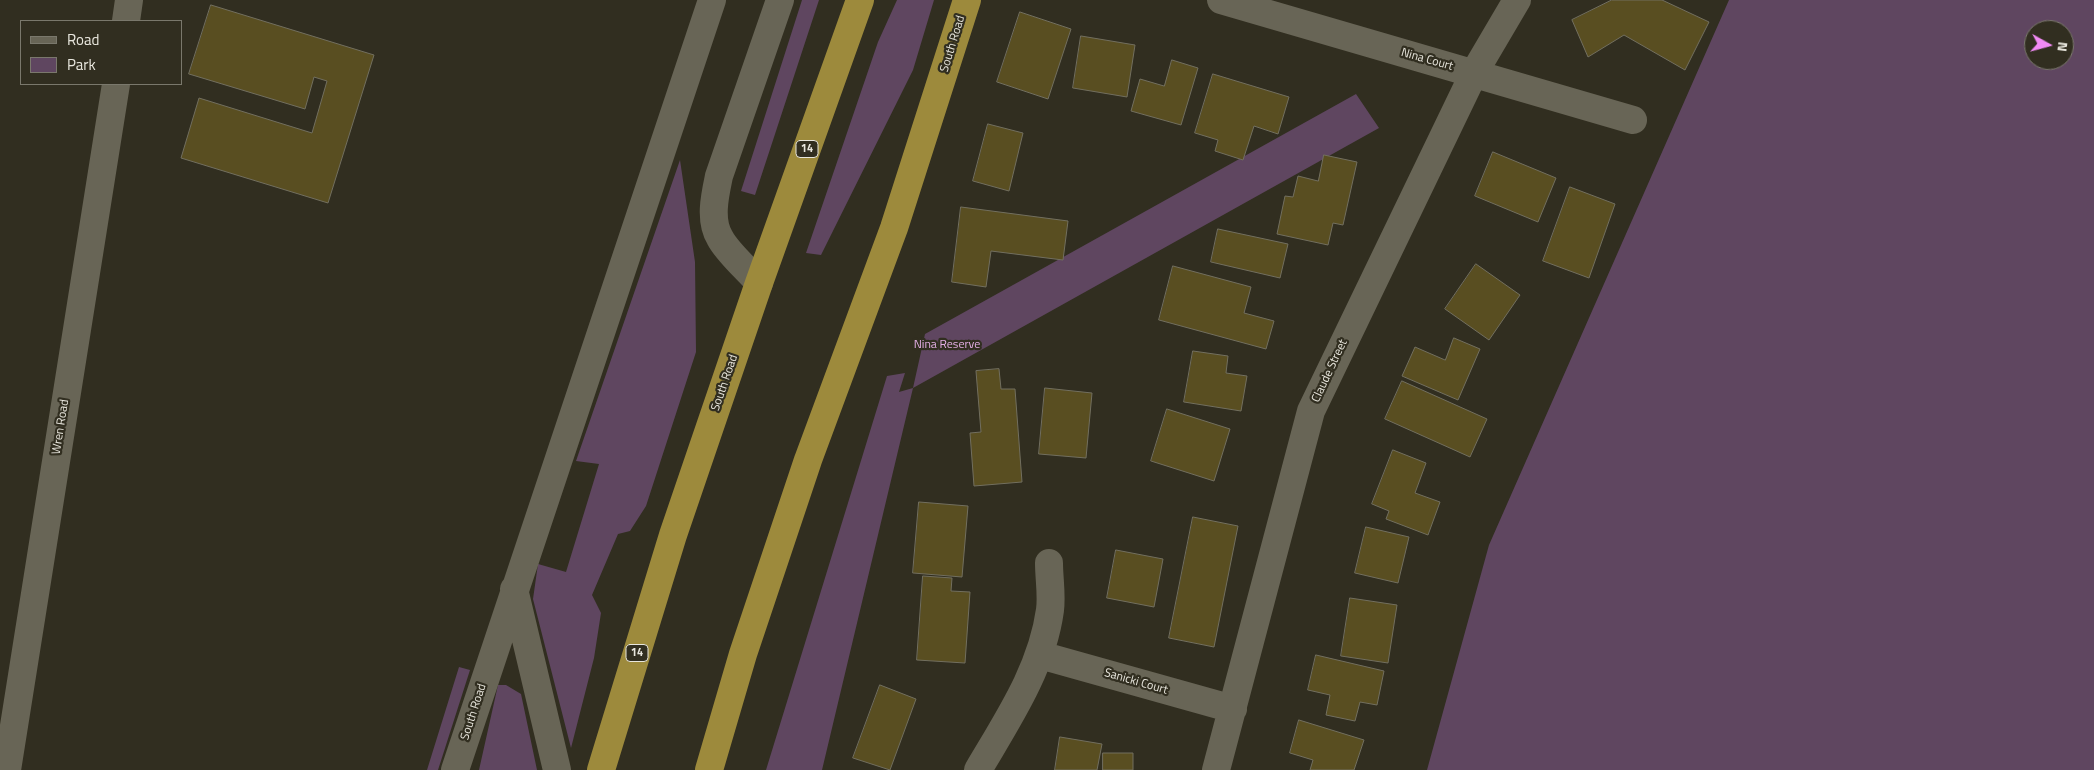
<!DOCTYPE html>
<style>
body{margin:0}
#map{position:relative;width:2094px;height:770px;overflow:hidden;background:#312e20;font-family:"Titillium Web",sans-serif}
canvas{display:block}
.legend{position:absolute;left:20px;top:20px;width:162px;height:65px;box-sizing:border-box;background:#312e20;border:1px solid #7a786c;margin:0;padding:6px 9px;list-style:none;font-size:15px;color:#e8e6dd}
.legend li{display:flex;align-items:center;gap:10px;height:25px}
.legend b{width:25px;border:1px solid #7a786c}
.north{position:absolute;left:2024px;top:20px;width:50px;height:50px;box-sizing:border-box;background:#312e20;border:1px solid #7a786c;border-radius:50%;rotate:97deg;font-size:14px;font-weight:700;line-height:20px;text-align:center;color:#e8e6dd}
.north::after{content:'';display:block;margin:auto;width:18px;height:22px;background:#f18af4;clip-path:polygon(50% 0,100% 100%,50% 72%,0 100%)}
</style>
<div id="map">
<canvas width="2094" height="770"></canvas>
<ul class="legend">
<li><b style="height:6px;background:#686556"></b>Road</li>
<li><b style="height:14px;background:#5f4660"></b>Park</li>
</ul>
<div class="north">N</div>
</div>
<script>
const context = document.querySelector('canvas').getContext('2d');
context.lineJoin = 'round';
function fill(path, color) {
  context.fillStyle = color;
  context.fill(path, 'evenodd');
}
function trace(path, color, width, dash) {
  context.strokeStyle = color;
  context.lineWidth = width;
  context.lineCap = dash ? 'butt' : 'round';
  context.setLineDash(dash || []);
  context.stroke(path);
}
function label(font, color, halo, rows, align = 'center') {
  context.font = font + ' "Titillium Web",sans-serif';
  context.lineWidth = 4.5;
  context.setLineDash([]);
  context.textBaseline = 'middle';
  context.strokeStyle = halo;
  context.fillStyle = color;
  for (const [text, x, y, turn = 0] of rows) {
    context.save();
    context.translate(x, y);
    context.rotate((+turn || 0) * Math.PI / 180);
    context.textAlign = isNaN(turn) ? turn : align;
    if (halo) context.strokeText(text, 0, 0);
    context.fillText(text, 0, 0);
    context.restore();
  }
}
const green = new Path2D(`
 M802,0H819L755,195L741,191Z
 M897,0H934L913,70L821,255L806,253L878,42Z
 M1729,0H2094V770H1427L1489,545ZM2034,30H2064V60H2034Z
 M1356,94L1379,128L913,388L822,770H766L887,376L905,373L899,392L913,388L925,334Z
 M680,160L695,262L696,352L646,506L630,531L618,534L592,595L601,613L594,658L571,748L533,599L538,564L566,572L599,464L576,461Z
 M459,667L470,670L438,770H427Z
 M498,685H506L521,694L537,770H479Z`);
const building = new Path2D(`
 M1612,0H1662L1709,22L1685,70L1624,35L1588,57L1572,20Z
 M211,5L374,55L328,203L181,158L199,98L312,133L327,81L314,77L305,109L189,74Z
 M1020,12L1071,29L1048,99L997,82Z
 M1081,36L1135,45L1127,97L1073,88Z
 M1172,60L1198,68L1181,125L1131,111L1140,79L1164,86Z
 M1213,74L1289,97L1278,134L1254,126L1243,160L1215,151L1218,140L1195,133Z
 M988,124L1023,133L1009,191L973,181Z
 M1493,152L1556,178L1538,222L1475,196Z
 M1324,155L1357,162L1343,225L1333,223L1328,245L1277,234L1285,196L1293,197L1298,176L1318,181Z
 M1570,187L1615,204L1589,278L1543,261Z
 M961,207L1068,221L1063,260L991,251L986,287L952,282Z
 M1218,229L1288,244L1280,278L1211,262Z
 M1476,264L1520,295L1489,340L1445,309Z
 M1173,266L1251,287L1244,313L1274,321L1266,349L1159,320Z
 M1454,338L1480,349L1458,400L1402,376L1415,347L1445,360Z
 M1193,351L1228,356L1226,373L1247,376L1241,411L1184,402Z
 M999,369L1001,389H1015L1022,482L974,486L970,433L981,432L976,371Z
 M1402,381L1487,419L1470,457L1385,419Z
 M1045,388L1092,393L1086,458L1039,454Z
 M1167,409L1230,429L1214,481L1151,461Z
 M1393,450L1426,463L1415,493L1440,502L1428,535L1386,519L1389,511L1372,504Z
 M919,502L968,506L962,577L913,573Z
 M1193,517L1238,526L1214,647L1169,638Z
 M1366,527L1409,537L1398,583L1355,573Z
 M1116,550L1163,559L1154,607L1107,598Z
 M923,576L952,578L951,591L970,592L965,663L917,660Z
 M1350,598L1397,605L1388,663L1341,656Z
 M1316,655L1384,671L1377,705L1360,702L1355,721L1326,715L1330,695L1308,690Z
 M880,685L916,699L890,770L853,758Z
 M1299,720L1364,740L1354,770H1310L1313,760L1290,753Z
 M1060,737L1102,744L1097,770H1055Z
 M1103,753H1133V770H1103Z`);
const minor = new Path2D(`
 M1221,0L1633,120
 M126,21L129,0
 M759,283C748,270 727,252 720,238C709,220 715,195 719,176L780,0
 M514,589L557,770
 M1040,655L1233,709
 M7,770L116,84
 M455,770L712,0
 M978,770C1008,719 1042,669 1050,610C1052,595 1049,578 1049,563
 M1216,770L1311,411L1474,73L1517,0`);
const highway = new Path2D(`
 M601,770L673,535L759,283L860,0
 M709,770L743,654L808,460L894,228L967,0`);
const shields = [
 [807,149,22],
 [637,653,22]
];
const shieldNames = [
 ["14",807,149],
 ["14",637,653]
];
const streetNames = [
 ["South Road",953,44,-73],
 ["Nina Court",1427,60,16],
 ["Claude Street",1330,371,-65],
 ["South Road",725,383,-71],
 ["Wren Road",61,427,-81],
 ["Sanicki Court",1136,682,16],
 ["South Road",474,712,-72]
];
const parkNames = [
 ["Nina Reserve",947,345]
];
fill(green, '#5f4660');
fill(building, '#594e21');
trace(building, '#726f5f', 1);
trace(minor, '#686556', 28);
trace(highway, '#9d8a3c', 28);
for (const [x, y, w] of shields) {
  const box = new Path2D();
  box.roundRect(x - w / 2, y - 8.5, w, 17, 4);
  context.fillStyle = '#312e20';
  context.fill(box);
  trace(box, '#e8e6dd', 1);
}
label('bold 11px', '#e8e6dd', null, shieldNames);
label('12px', '#e8e6dd', '#312e20', streetNames);
label('12px', '#e5afe6', '#312e20', parkNames);
</script>
